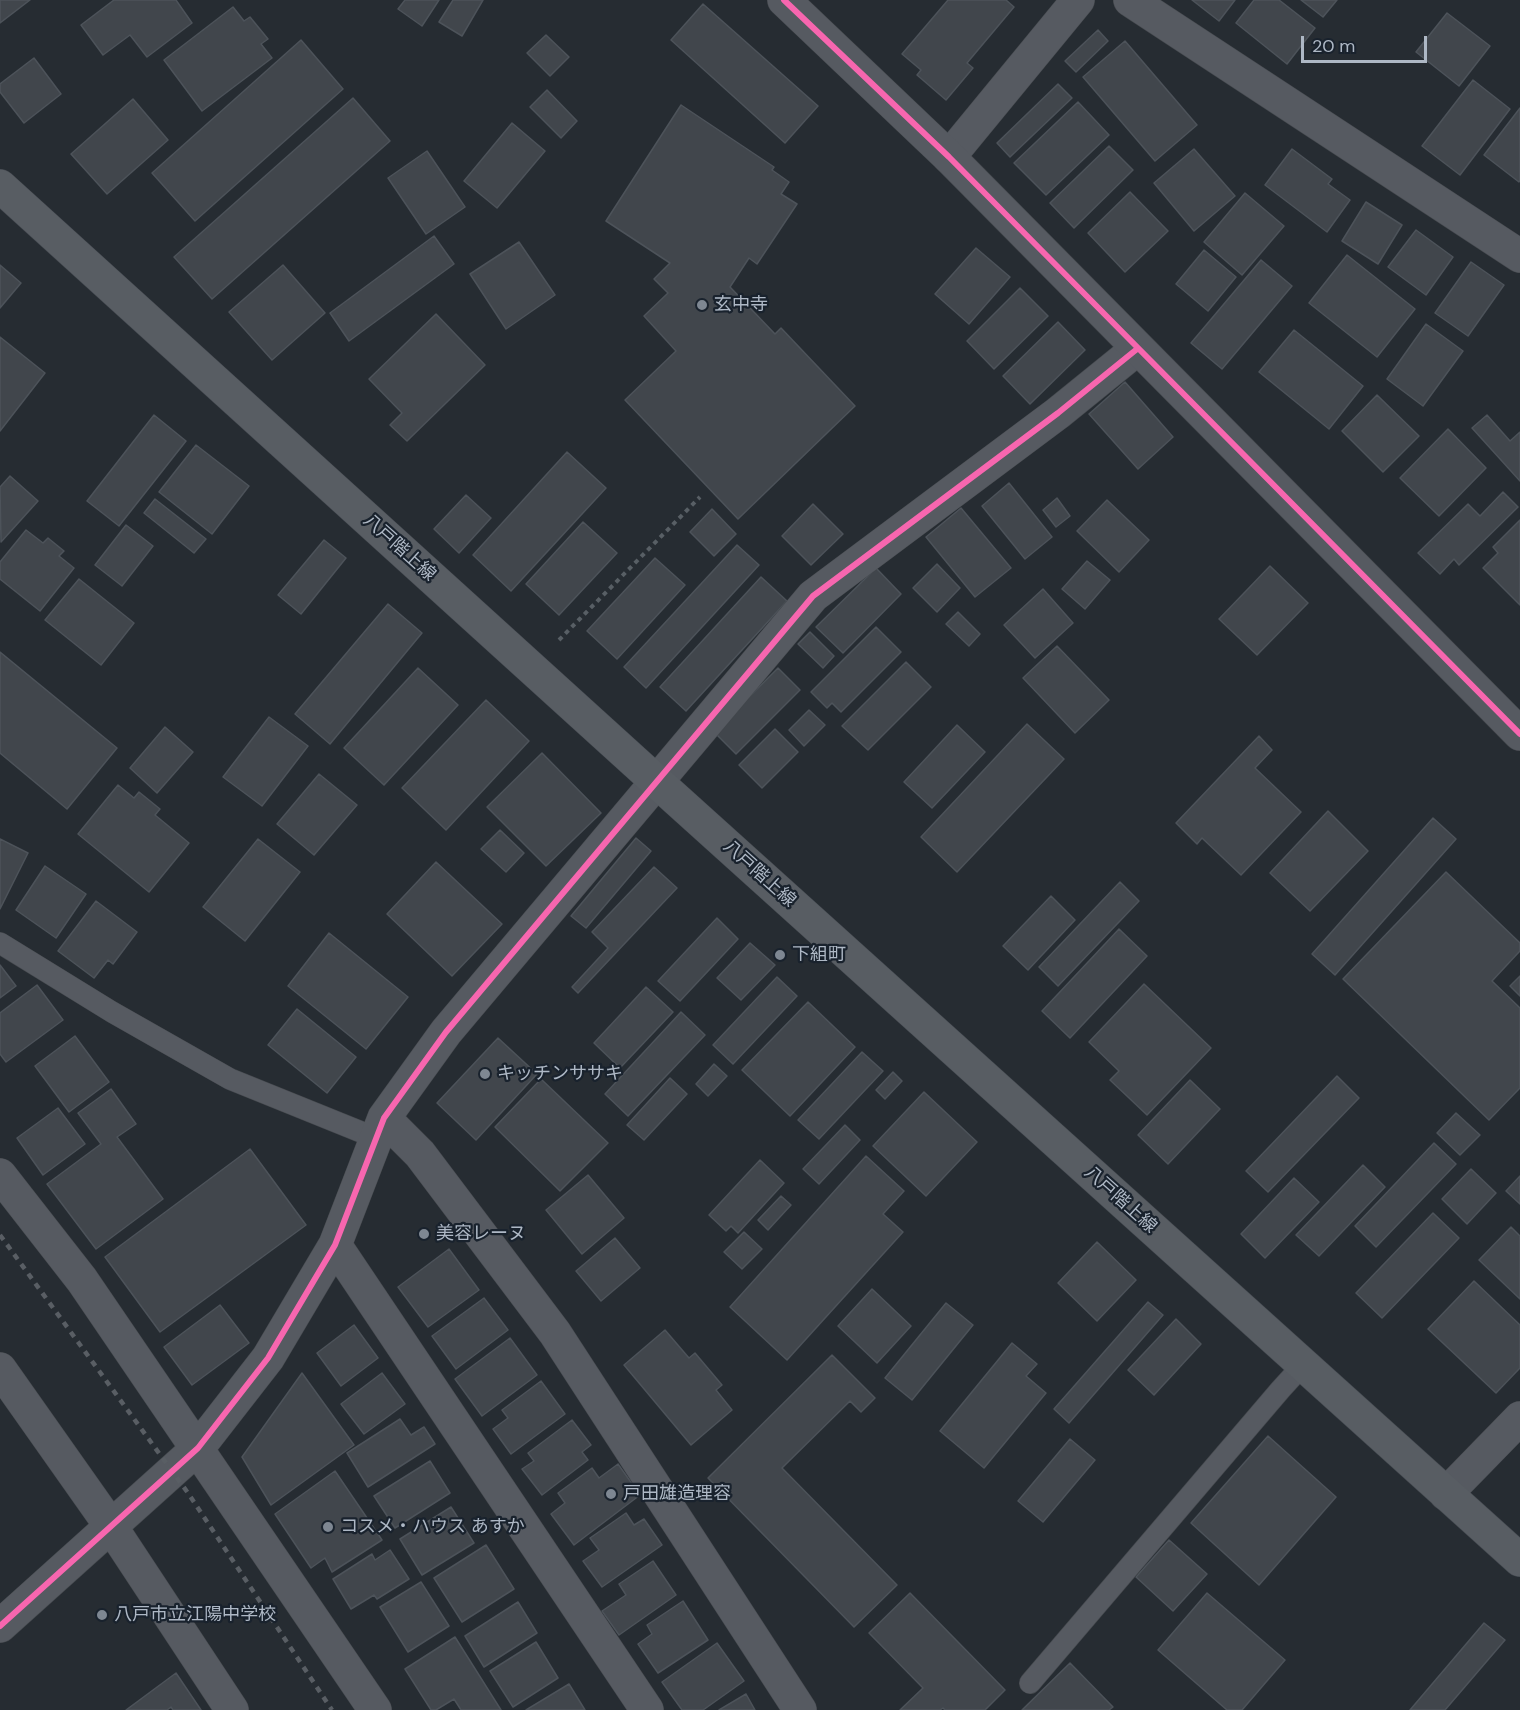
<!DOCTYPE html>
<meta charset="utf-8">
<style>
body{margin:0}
#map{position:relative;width:1520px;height:1710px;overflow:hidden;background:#262c32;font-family:"DM Sans",sans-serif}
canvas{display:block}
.scale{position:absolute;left:1301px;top:36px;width:126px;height:27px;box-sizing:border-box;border:3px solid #aeb8c5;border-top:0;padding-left:8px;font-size:18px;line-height:21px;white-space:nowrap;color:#aeb8c5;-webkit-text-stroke:4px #19222d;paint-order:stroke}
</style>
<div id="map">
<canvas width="1520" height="1710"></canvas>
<div class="scale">20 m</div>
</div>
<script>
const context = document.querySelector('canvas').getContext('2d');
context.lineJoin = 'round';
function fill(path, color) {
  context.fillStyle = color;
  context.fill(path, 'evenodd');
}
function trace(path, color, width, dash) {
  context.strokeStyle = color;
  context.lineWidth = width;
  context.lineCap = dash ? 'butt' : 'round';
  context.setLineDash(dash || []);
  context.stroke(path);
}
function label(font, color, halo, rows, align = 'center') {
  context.font = font + ' "DM Sans","Noto Sans JP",sans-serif';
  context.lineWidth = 4.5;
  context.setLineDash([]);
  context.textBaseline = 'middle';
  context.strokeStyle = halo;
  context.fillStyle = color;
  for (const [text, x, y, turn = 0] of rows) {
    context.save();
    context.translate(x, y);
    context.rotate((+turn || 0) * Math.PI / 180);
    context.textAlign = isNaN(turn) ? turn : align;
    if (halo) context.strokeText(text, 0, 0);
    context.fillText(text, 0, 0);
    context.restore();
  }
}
const building = new Path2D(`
 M0,0H30L0,23Z
 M114,0H176L192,23L147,57L130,35L103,55L81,25Z
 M405,0H439L422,26L398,9Z
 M453,0H483L462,36L439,22Z
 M948,0H1006L1014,7L967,63L973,68L946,100L917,75L921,70L902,54Z
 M1192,0H1235L1219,21Z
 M1254,0H1279L1315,28L1287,64L1236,23Z
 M1301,0H1337L1323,17Z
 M703,4L818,106L785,143L671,40Z
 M233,7L244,21L250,17L268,39L261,44L272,58L202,111L164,60Z
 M1447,13L1490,46L1459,86L1416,52Z
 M1098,30L1108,41L1076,72L1065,61Z
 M546,35L569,57L550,76L527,53Z
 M301,40L343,89L195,221L152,173Z
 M1125,41L1197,125L1155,161L1083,77Z
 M34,58L61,94L24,123L0,92V84Z
 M1473,80L1510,109L1460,175L1422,146Z
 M1058,84L1072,98L1010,157L997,143Z
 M547,90L577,121L561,138L530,107Z
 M353,98L390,141L212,299L174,257Z
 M133,99L168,140L107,194L71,154Z
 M1078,102L1109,135L1046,195L1014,163Z
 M681,105L774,167L772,170L789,182L781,194L797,204L757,264L749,258L730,287L775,334L781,328L855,406L738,519L625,400L676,351L644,316L668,293L654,279L670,263L606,221Z
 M1520,108V180L1519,182L1484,155Z
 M512,123L545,151L497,208L464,181Z
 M1109,146L1133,170L1074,228L1050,203Z
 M1194,149L1235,196L1194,231L1154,183Z
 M1292,149L1332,179L1328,184L1350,200L1327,232L1265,185Z
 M427,151L465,207L426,234L388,178Z
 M1130,192L1168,231L1125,272L1088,233Z
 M1245,193L1284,226L1242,275L1204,242Z
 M1366,202L1402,225L1378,264L1342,241Z
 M1416,230L1453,257L1426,295L1388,267Z
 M434,236L454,264L349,341L330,313Z
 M519,242L555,295L506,329L470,274Z
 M976,248L1010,277L969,324L935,294Z
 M1204,250L1236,277L1208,311L1176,284Z
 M1347,255L1415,309L1377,357L1309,303Z
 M1261,260L1292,286L1222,369L1191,343Z
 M1471,262L1504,285L1468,336L1435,313Z
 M0,265L21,283L0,308Z
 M283,265L325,313L272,360L229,312Z
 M1020,288L1048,316L994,369L967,341Z
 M436,314L485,365L407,441L390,425L402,413L369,379Z
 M1058,322L1085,350L1030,404L1003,376Z
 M1426,324L1463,351L1423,406L1387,379Z
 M1294,330L1363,386L1329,429L1259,372Z
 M0,337L45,373L0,431Z
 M1125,382L1173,437L1138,469L1089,414Z
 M1377,395L1419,436L1383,472L1342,431Z
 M154,415L186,441L119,526L87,501Z
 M1487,415L1510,441L1520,432V481L1472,428Z
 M1448,429L1486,468L1439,516L1400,478Z
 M196,445L249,486L212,534L159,492Z
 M567,452L606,488L511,591L473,555Z
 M10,476L38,501L1,542L0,487Z
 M1009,483L1052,537L1025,559L982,506Z
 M1503,492L1518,507L1459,565L1454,559L1440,574L1418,553L1468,504L1480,516Z
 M466,495L491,518L459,553L434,529Z
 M1057,498L1070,516L1056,527L1043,510Z
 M155,499L206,539L194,553L144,513Z
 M1107,500L1149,540L1119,572L1077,531Z
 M813,504L843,534L811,565L782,536Z
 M961,508L1011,568L975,597L926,537Z
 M712,509L736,534L714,556L690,532Z
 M1520,520V605L1483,568L1498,553L1493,547Z
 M583,522L617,553L559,615L526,584Z
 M126,525L153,546L122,586L95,565Z
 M26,530L43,543L48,538L64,551L59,556L74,568L40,611L0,579V562Z
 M324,540L346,558L301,614L278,595Z
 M737,545L759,565L646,688L624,667Z
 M655,558L685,585L617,659L587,631Z
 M1087,561L1110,580L1085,609L1062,589Z
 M937,564L960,588L937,612L913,588Z
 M1270,566L1308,603L1257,655L1219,619Z
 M876,568L901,594L843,653L816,627Z
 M761,577L787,601L686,711L660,687Z
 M79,579L134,623L101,665L45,620Z
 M1043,589L1073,623L1035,658L1004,625Z
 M388,604L422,633L330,744L295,714Z
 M958,612L980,634L969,646L946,624Z
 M876,627L901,652L841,712L832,703L827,708L811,692Z
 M810,632L834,656L823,668L798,644Z
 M1057,646L1109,700L1075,733L1023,678Z
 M0,652L117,748L67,809L0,753Z
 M906,662L931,687L868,750L842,726Z
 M418,668L458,705L384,785L344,748Z
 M778,668L800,690L736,754L714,732Z
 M486,700L529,741L446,830L402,788Z
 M809,710L825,725L804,746L789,730Z
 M269,717L308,746L262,806L223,777Z
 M1027,724L1064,759L957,872L921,837Z
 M957,725L985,752L932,808L904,782Z
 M165,727L193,752L157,793L130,768Z
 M775,729L798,752L762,788L739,765Z
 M1259,736L1272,750L1255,768L1301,812L1241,875L1202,838L1197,844L1176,823Z
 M542,753L601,813L546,866L487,807Z
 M319,774L357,805L314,855L277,824Z
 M118,785L134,798L139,792L160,809L155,815L189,843L149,892L78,834Z
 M1328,811L1368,851L1310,911L1270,873Z
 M1433,818L1456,839L1335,975L1312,954Z
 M500,830L524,853L506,872L481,849Z
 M636,838L651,851L586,928L571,916Z
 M0,839L28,853L0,909Z
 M258,839L300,872L245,941L203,907Z
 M436,862L502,924L452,976L387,914Z
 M45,866L86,894L56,938L16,910Z
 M654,867L677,888L578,993L572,987L608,948L592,932Z
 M1446,872L1520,943V951L1492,981L1520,1008V1088L1489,1120L1343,979Z
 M1120,882L1139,901L1058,986L1039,967Z
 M1051,896L1075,920L1028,970L1003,946Z
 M96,901L137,932L113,964L108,960L94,978L58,951Z
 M717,918L738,939L680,1001L658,981Z
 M1119,929L1147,956L1070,1038L1042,1011Z
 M329,933L408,997L366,1049L288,986Z
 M750,943L775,965L741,1000L717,978Z
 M0,965L16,986L0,998Z
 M1520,976V996L1510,986Z
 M777,977L797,996L733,1064L713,1045Z
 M1144,984L1211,1048L1147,1115L1110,1080L1119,1071L1089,1042Z
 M37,985L63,1020L6,1062L0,1054V1013Z
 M646,987L673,1012L620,1068L594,1043Z
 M808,1002L855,1047L790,1116L742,1070Z
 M297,1009L356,1057L327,1093L268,1045Z
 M681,1012L705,1035L628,1116L605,1094Z
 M75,1036L109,1082L69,1112L35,1066Z
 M498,1038L537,1074L476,1140L437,1103Z
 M862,1052L883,1071L819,1139L798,1120Z
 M714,1064L727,1076L708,1096L696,1084Z
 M893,1072L902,1081L885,1099L876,1090Z
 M1337,1076L1359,1098L1268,1192L1246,1171Z
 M670,1078L687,1094L644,1140L627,1125Z
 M541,1079L608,1143L560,1191L495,1127Z
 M1190,1080L1220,1109L1168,1164L1138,1135Z
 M111,1089L136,1124L117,1137L163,1199L96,1249L47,1184L101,1144L78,1113Z
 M924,1092L977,1142L926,1196L873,1146Z
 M58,1108L85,1144L43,1175L17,1138Z
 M1456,1113L1480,1135L1460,1155L1437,1133Z
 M845,1125L860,1140L819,1184L803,1169Z
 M1434,1143L1456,1164L1376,1247L1355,1226Z
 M250,1149L306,1225L160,1332L105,1257Z
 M866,1156L904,1191L883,1214L903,1232L787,1360L730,1307Z
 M760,1160L784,1183L738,1233L731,1226L726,1231L709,1215Z
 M1363,1165L1385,1187L1319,1256L1296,1235Z
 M1471,1169L1496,1193L1467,1224L1442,1199Z
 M588,1175L624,1218L582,1254L546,1210Z
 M1520,1176V1204L1506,1191Z
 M1294,1178L1319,1202L1265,1258L1241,1234Z
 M781,1196L791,1205L768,1230L758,1220Z
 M1433,1213L1459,1238L1382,1318L1356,1293Z
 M1511,1227L1520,1236V1299L1479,1260Z
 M744,1232L762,1249L742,1269L724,1252Z
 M615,1238L640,1268L601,1301L576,1271Z
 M1097,1242L1136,1280L1097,1321L1058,1283Z
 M449,1249L479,1290L428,1327L398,1287Z
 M1474,1281L1520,1325V1368L1496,1393L1428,1329Z
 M872,1289L911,1326L877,1363L838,1326Z
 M484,1298L508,1330L456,1369L432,1336Z
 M1148,1302L1163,1315L1069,1423L1054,1409Z
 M946,1303L973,1325L912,1400L885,1378Z
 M220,1305L249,1343L192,1385L164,1347Z
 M1176,1319L1201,1344L1154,1395L1128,1370Z
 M354,1325L378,1358L341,1386L317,1353Z
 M665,1330L689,1358L695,1353L722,1385L716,1390L732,1410L691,1445L624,1365Z
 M510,1338L537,1375L482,1416L455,1379Z
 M1012,1343L1037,1364L1026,1376L1046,1393L984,1468L940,1431Z
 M832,1355L875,1398L861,1412L850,1401L782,1468L897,1585L854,1627L708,1478Z
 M302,1373L354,1445L271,1505L242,1457Z
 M382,1373L405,1404L364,1434L341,1404Z
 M541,1381L565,1414L511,1454L493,1429L508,1418L502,1410Z
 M400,1419L411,1435L424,1427L435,1444L368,1487L347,1453Z
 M572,1420L591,1445L582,1452L588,1460L542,1495L522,1469L534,1461L528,1453Z
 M1268,1436L1336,1497L1259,1585L1191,1523Z
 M1070,1439L1095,1460L1043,1522L1018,1501Z
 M430,1461L450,1493L395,1528L374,1496Z
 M618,1464L640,1495L574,1545L551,1514L565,1503L558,1493L592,1468L599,1478Z
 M335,1471L382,1540L332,1572L325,1558L311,1568L275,1514Z
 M451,1507L474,1543L422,1575L400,1539Z
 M626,1513L634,1525L644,1519L662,1545L602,1587L583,1561L599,1550L590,1538Z
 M1169,1540L1207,1574L1173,1611L1136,1577Z
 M486,1545L514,1589L462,1622L434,1578Z
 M390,1550L409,1579L377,1599L374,1595L351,1609L333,1579L372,1554L375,1560Z
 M653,1561L676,1595L619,1635L602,1611L626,1595L619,1584Z
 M421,1582L449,1626L408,1652L380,1607Z
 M910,1593L1005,1690L985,1710H945L943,1708L940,1710H900L923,1688L869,1633Z
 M1207,1593L1285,1660L1242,1710H1227L1158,1650Z
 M683,1601L708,1640L658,1673L638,1644L652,1634L647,1625Z
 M518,1602L537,1633L484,1667L465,1636Z
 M1484,1623L1505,1640L1445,1710H1410Z
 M455,1637L501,1710H461L454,1699L436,1710H431L405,1669Z
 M536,1642L558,1678L513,1707L490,1671Z
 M717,1643L744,1681L703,1710H682L662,1682Z
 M1070,1663L1113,1707L1109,1710H1022Z
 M176,1673L201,1710H173L171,1707L167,1710H126Z
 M569,1684L585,1710H526Z
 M746,1694L755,1710H719Z`);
const path = new Path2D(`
 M559,640L700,497`);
const service = new Path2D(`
 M0,943L112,1012L230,1079L376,1138
 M1030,1683L1281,1389L1303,1365`);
const minor = new Path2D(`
 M1130,0L1520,256
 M949,157L1078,0
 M384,1118L420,1154L555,1333L800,1710
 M0,1175L82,1280L375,1710
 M335,1245L647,1710
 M0,1369L110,1525L232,1710
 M1446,1494L1520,1418
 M0,1626L198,1448L268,1358L335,1245L384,1118L446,1032L813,596L1058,413L1137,349`);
const tertiary = new Path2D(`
 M784,0L949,157L1520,734`);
const primary = new Path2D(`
 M0,186L657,782L1520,1560`);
const rail = new Path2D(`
 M0,1235L188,1493L332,1710`);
const cycleway = new Path2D(`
 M784,0L949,157L1520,734
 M0,1626L198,1448L268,1358L335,1245L384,1118L446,1032L813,596L1058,413L1137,349`);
const markers = [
 [702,305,6,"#7e8792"],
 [780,955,6,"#7e8792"],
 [485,1074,6,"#7e8792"],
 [424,1234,6,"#7e8792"],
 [611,1494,6,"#7e8792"],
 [328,1527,6,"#7e8792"],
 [102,1615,6,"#7e8792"]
];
const poiNames = [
 ["玄中寺",714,305],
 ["下組町",792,955],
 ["キッチンササキ",497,1074],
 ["美容レーヌ",436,1234],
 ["戸田雄造理容",623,1494],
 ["コスメ・ハウス あすか",340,1527],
 ["八戸市立江陽中学校",114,1615]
];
const streetNames = [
 ["八戸階上線",399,548,42],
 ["八戸階上線",759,874,42],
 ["八戸階上線",1120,1200,42]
];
fill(building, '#41464c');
trace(building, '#4d535a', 1.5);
trace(service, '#44484d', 22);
trace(minor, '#44484d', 34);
trace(tertiary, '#44484d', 34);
trace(primary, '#43484f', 34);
trace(path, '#585f65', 4, [4.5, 4.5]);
trace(service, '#565a61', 21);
trace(minor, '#565a61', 33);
trace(tertiary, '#565a61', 33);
trace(primary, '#585d63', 33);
trace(rail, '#595e64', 4.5, [6, 6]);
trace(cycleway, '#f766af', 6);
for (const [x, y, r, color] of markers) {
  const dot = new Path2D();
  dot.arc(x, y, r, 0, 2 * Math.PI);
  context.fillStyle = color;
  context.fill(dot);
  trace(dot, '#19222d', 2);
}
label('18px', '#aeb8c5', '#19222d', poiNames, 'left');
label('18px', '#aeb8c5', '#19222d', streetNames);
</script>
